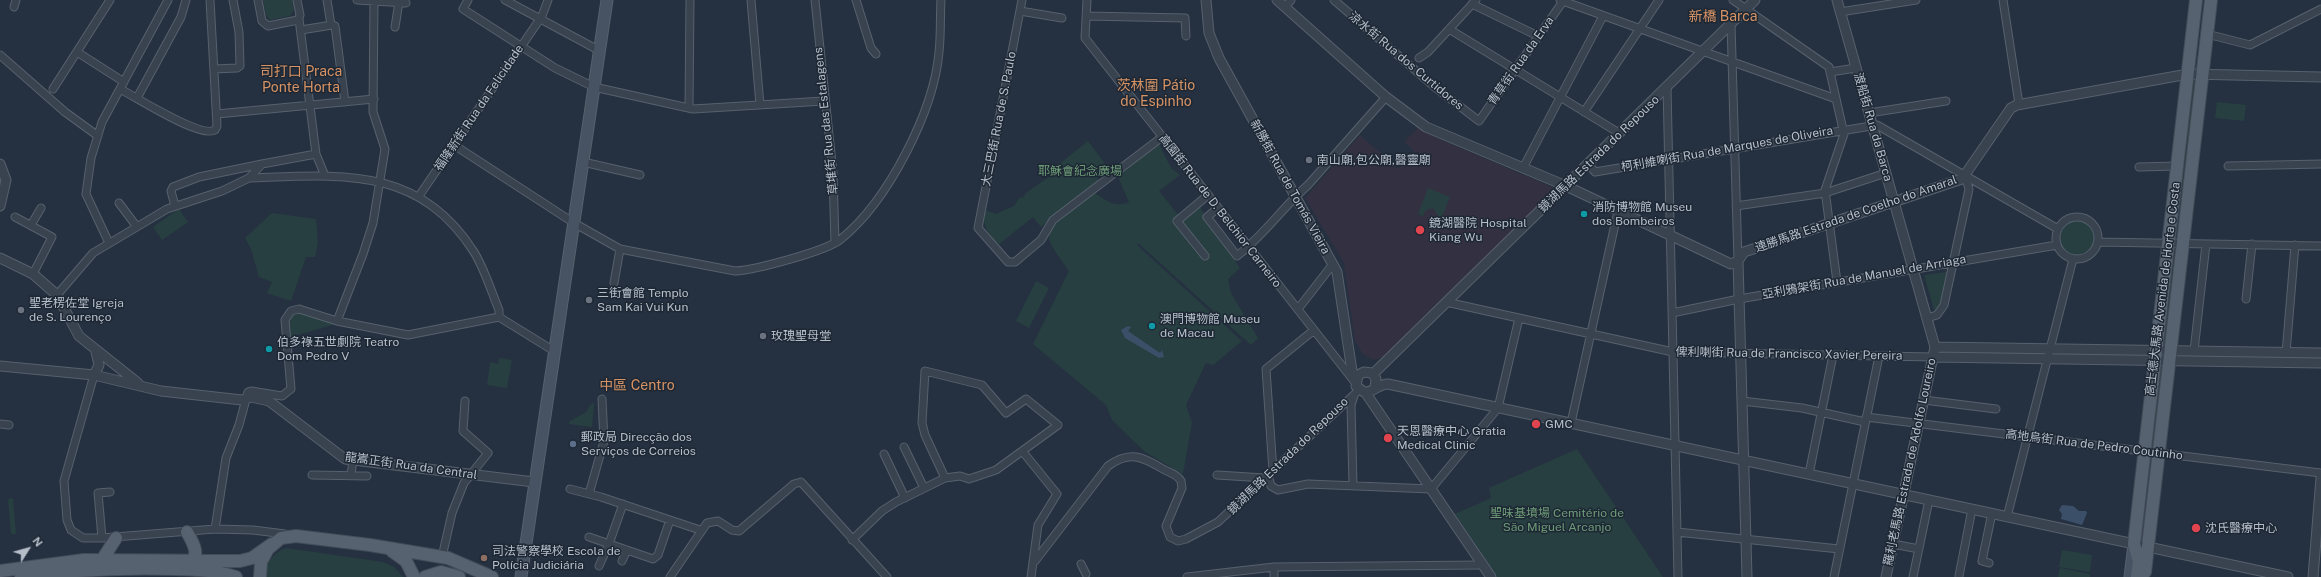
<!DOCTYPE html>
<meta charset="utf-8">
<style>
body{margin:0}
#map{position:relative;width:2321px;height:577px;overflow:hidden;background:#253140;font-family:"Public Sans",sans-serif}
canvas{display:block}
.north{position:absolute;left:8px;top:529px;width:40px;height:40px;-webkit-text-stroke:3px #1e2835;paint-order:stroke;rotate:53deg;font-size:11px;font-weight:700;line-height:16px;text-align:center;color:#b6beca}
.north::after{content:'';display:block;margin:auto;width:14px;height:18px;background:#b6beca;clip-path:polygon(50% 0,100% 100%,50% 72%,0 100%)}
</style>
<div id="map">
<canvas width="2321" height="577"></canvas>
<div class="north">N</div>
</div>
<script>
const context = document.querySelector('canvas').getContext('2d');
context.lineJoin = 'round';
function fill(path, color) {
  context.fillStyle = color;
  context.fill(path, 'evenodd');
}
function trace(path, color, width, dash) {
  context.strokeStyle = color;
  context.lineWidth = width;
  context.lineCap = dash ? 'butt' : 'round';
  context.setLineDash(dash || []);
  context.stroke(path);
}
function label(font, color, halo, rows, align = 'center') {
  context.font = font + ' "Public Sans","Noto Sans SC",sans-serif';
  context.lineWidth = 3;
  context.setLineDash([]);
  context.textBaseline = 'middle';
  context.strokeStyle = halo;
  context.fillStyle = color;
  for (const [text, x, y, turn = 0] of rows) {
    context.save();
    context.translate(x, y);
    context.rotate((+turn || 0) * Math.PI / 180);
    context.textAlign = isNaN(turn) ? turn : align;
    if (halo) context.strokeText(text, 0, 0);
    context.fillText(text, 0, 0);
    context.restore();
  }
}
const medical = new Path2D(`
 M1419,127L1437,138L1559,190L1383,357L1373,360L1363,354L1355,341L1344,263L1305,198L1360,135L1399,169L1414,151L1404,142Z`);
const green = new Path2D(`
 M263,0H292L294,10L290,16L270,20L266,15Z
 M2192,78L2196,79L2176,240L2175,239Z
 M2217,102L2246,105L2244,121L2215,118Z
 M1088,141L1109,169L1097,178L1100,182L1041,227L1033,217L998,245C989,233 981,225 985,210L996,214L1014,206L1020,197L1023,198L1026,193L1056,172L1054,168Z
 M1159,144L1171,168L1180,175L1159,191L1180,217L1199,204L1209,225L1240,268L1228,279L1231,293L1258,338L1251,345L1138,243L1137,245L1242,341L1213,365L1206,363L1186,405L1192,422L1183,474L1145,452L1112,420L1106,405L1033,344L1069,271C1063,262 1052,249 1049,239C1046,226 1084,199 1095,193C1107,201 1115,208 1129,202L1118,177L1120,172Z
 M1428,188L1450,197L1440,222L1436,221L1437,214L1433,208L1426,210L1423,216L1418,214Z
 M179,209L188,222L162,240L153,227Z
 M272,213L316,219L318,243L315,257H306L291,301L267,293L272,282L259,277L251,249L245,238Z
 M2060 238a18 18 0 1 1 36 0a18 18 0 1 1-36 0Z
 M2172,260L2175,261L2166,344L2164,345L2162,344Z
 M1947,272L1940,305L1935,313L1924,275Z
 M1036,281L1049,288L1029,328L1016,321Z
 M299,312L336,324L290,337L288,321L293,313Z
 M499,358L512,360L507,388L487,385L490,362L498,364Z
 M2160,367L2163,369L2153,449L2151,446Z
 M594,403L592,427L569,424V422L586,412L591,404Z
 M1577,449L1663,577H1497L1455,514L1491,498L1489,488Z
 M13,498L16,534H11L8,499Z
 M286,548L383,562L394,567L403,577H265C265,563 273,553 286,548Z
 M2062,550L2092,555L2090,572L2059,567Z
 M2060,568L2090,574V577H2058Z`);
const water = new Path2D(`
 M1128,326L1131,327L1128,331L1160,353L1162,350L1164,357L1159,358L1125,338L1121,330Z
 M2062,505L2073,506L2079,511H2086L2087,513L2082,525L2061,519L2062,514L2059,510Z`);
const minor = new Path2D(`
 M258,0L262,21L268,26L298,20L300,15L297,0
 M327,0L331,25
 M357,0L406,3
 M468,0L463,9L555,68L594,87L693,109L824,101
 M505,0L600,51
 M751,0L760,105
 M815,0L833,173L835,243
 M856,0L871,48L876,54
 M1022,0L978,228L1008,262H1015L1041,240L1053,220L1162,137
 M1087,0L1085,38L1354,381
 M1334,0L1436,88L1479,121L1564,0
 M1560,0L1836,99
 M1733,0L1829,67L1830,72
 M2003,0L2019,104
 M1472,4L1538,36
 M14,7L16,0
 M1285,7L1291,0
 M1020,11L1062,18
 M1840,12L1916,0
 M1086,16L1185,18L1186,36
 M299,19L316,154L325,176
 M1731,24L1738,261
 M395,27L399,2
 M1449,29L1619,133
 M301,30L332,25L335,26L345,102
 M2207,34L2250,45L2321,9
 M77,52L124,82
 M0,55L65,112L98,136
 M1419,58L1428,52L1476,0
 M214,69L237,68L240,66L239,32L233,0
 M1667,87L1678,577
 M53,89L110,0
 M120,89C136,97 201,139 215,130L217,126L210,0
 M137,98L181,17L186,0
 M689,108L690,0
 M1584,112L1659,0
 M1869,113L1946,101
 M217,114L374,99
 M454,145L574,223L620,249L735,271C755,270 827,251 841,239C888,201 934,111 939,52C941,34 940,17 941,0
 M1591,161L1590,166L1595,172L1877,125L2058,229
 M583,162L640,175
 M2228,166L2321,164
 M2139,167L2177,166
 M1523,168L1603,16
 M249,178C340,175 419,165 474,252C485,270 491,291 499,310V317
 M419,196L542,16L548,0
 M119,203L137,227
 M175,206L171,191L173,187L199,177L262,164
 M1736,206L1825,193L1886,173
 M1218,208L1207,217L1237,256C1264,235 1283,207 1308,185L1386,97
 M2056 238a21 21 0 1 1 42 0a21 21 0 1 1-42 0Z
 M15,217L52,237L33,274
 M31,225L41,208
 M2098,242L2321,246
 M109,243L86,194L91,158L102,122L168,0
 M1205,256L1177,221L1208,195
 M1837,282L1825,190L1844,134L1830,72L1856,68
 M614,283L620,249
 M57,295L93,253L167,209L222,191L249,178L262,164L316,154
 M2246,299L2252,244
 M1446,302L1673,352L1933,357
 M1298,309L1333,264
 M1672,313L1739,299L2057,245
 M1927,318L1937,315L1944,305L1969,189L1965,176
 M337,321L363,254L373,223L385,149L373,112L374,0
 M2194,351L2206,244
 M2286,353L2295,245
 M94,375L64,481L67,520L71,530L83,538H102L215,529L253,530L285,534
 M1924,400L1996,409
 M1742,401L1802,408L1865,422
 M1866,417L2321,473
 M1571,423L1618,211
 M0,424L9,425
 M904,447L924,488
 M1023,452L1057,494L1038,525L1031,577
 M884,454L905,498
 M1273,471L1266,369L1314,330
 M1809,474L1833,355
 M312,475L367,476
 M351,475L353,460
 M1217,475L1265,478
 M1268,475L1271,486L1278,490L1308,484L1431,489L1498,408L1519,318
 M1353,486L1351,405L1354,396
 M570,489L601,497L700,530
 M589,494L604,441L602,399
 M2007,517L2073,259
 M215,529L226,458L239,425L248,392L251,391L282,396L291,389L285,320L291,311L299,309L337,321L408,335L499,317L554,351
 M1677,532L1839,549
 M589,537L653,559L658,555L670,520
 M102,538L98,493L110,492
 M852,540L882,511L896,502L945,478L960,476L969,479L996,470L1058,425L1026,399L1006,413L982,385L925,371L922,423L925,435L945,478
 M1893,544L1919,549
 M442,557L452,513L464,483L488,453L463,431L465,401
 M622,561L627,550
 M1035,561L1108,466C1130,450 1143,457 1163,469C1170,473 1177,474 1181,481L1182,488L1166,526L1170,537L1178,541L1186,539L1218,522L1359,390
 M1989,563L1982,561L1992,513
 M1081,564L1086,574
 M599,566L609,544L623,504
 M1274,567V577
 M1959,576L1972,509
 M670,577L707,523L718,521L732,530L739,531L794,484L801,482L887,577
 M1187,577L1274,567L1481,565
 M1834,577L1879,356
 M1913,577L1929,500`);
const tertiary = new Path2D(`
 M1206,0L1209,33L1219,58L1337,272L1352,371L1356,381
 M1277,0L1386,97L1426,127L1566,186L1731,264L1738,261L1744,252L1962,179L2011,108L2017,105L2188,74L2321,77
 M1837,0L1935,347L1886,577
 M0,164L6,180L0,206
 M0,258L33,274L57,295L79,336L138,383
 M1738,261L1747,577
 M1935,347L2321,353
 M1933,357L2321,363
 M0,366L94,375L161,391L242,400L251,397L269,401L345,459L534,482
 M1373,374L1755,0
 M94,375L99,365L96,352
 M1375,388L1376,379L1372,373L1364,372L1358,375L1356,386L1364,392C1373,393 1378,384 1388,384L2288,577
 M1365,392L1491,577
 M2313,577L2321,478`);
const secondary = new Path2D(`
 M521,577L607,0
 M2130,577L2134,544`);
const primary = new Path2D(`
 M187,532C194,544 201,556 188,566
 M392,551L406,561L414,577
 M102,560L116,538
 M0,571L84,560L240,561L252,558L272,544
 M2145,572L2211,0
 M21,577C73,570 124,567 176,569C196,570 216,570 236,577
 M260,577L261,562L268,549L281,538L296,536L370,545L448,558L492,577
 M425,577L441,572L459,577
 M2137,577L2139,561L2134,544L2196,0`);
const markers = [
 [1309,160,4,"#6b7280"],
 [1584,214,4,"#0f9aa8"],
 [1420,230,5,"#e0444e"],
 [589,300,4,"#6b7280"],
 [21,310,4,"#6b7280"],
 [1152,326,4,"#0f9aa8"],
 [763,336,4,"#6b7280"],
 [269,349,4,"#0f9aa8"],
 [1536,424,5,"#e0444e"],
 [1388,438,5,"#e0444e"],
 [573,444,4,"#5c6f8a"],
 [2196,528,5,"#e0444e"],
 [484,558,4,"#8d6e63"]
];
const streetNames = [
 ["涼水街 Rua dos Curtidores",1406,61,40],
 ["青草街 Rua da Erva",1521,61,-55],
 ["福隆新街 Rua da Felicidade",479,108,-56],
 ["大三巴街 Rua de S. Paulo",999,119,-79],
 ["草堆街 Rua das Estalagens",826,121,-96],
 ["渡船街 Rua da Barca",1873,127,74],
 ["柯利維喇街 Rua de Marques de Oliveira",1727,149,-10],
 ["鏡湖馬路 Estrada do Repouso",1599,154,-44],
 ["新勝街 Rua de Tomás Vieira",1290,187,61],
 ["高園街 Rua de D. Belchior Carneiro",1220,211,52],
 ["連勝馬路 Estrada de Coelho do Amaral",1856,214,-19],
 ["亞利鴉架街 Rua de Manuel de Arriaga",1864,277,-10],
 ["高士德大馬路 Avenida de Horta e Costa",2163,289,-83],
 ["俾利喇街 Rua de Francisco Xavier Pereira",1789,354,1],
 ["高地烏街 Rua de Pedro Coutinho",2094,445,7],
 ["鏡湖馬路 Estrada do Repouso",1288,456,-44],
 ["羅利老馬路 Estrada de Adolfo Loureiro",1910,462,-78],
 ["龍嵩正街 Rua da Central",411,466,8]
];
const poiNames = [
 ["南山廟,包公廟,醫靈廟",1317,160],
 ["消防博物館 Museu",1592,207],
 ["dos Bombeiros",1592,221],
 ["鏡湖醫院 Hospital",1429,223],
 ["Kiang Wu",1429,237],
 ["三街會館 Templo",597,293],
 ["Sam Kai Vui Kun",597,307],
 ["聖老楞佐堂 Igreja",29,303],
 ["de S. Lourenço",29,317],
 ["澳門博物館 Museu",1160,319],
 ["de Macau",1160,333],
 ["玫瑰聖母堂",771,336],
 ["伯多祿五世劇院 Teatro",277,342],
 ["Dom Pedro V",277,356],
 ["GMC",1545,424],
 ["天恩醫療中心 Gratia",1397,431],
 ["Medical Clinic",1397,445],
 ["郵政局 Direcção dos",581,437],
 ["Serviços de Correios",581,451],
 ["沈氏醫療中心",2205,528],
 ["司法警察學校 Escola de",492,551],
 ["Polícia Judiciária",492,565]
];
const parkNames = [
 ["耶穌會紀念廣場",1080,171],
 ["聖味基墳場 Cemitério de",1557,513],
 ["São Miguel Arcanjo",1557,527]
];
const quarterNames = [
 ["新橋 Barca",1723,17],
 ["司打口 Praca",301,72],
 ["Ponte Horta",301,88],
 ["茨林圍 Pátio",1156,86],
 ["do Espinho",1156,102],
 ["中區 Centro",637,386]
];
fill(medical, '#333141');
fill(green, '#273f41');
fill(water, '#3b4f69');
trace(minor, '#57616d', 9);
trace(tertiary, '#57616d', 11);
trace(secondary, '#57616d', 13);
trace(primary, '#434c59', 14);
trace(minor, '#394350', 7);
trace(tertiary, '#394350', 9);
trace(secondary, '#475263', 11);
trace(primary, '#576270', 12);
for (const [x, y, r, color] of markers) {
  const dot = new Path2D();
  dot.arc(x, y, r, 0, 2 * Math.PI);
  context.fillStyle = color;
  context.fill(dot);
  trace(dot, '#1e2835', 1.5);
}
label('12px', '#b6beca', '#1e2835', streetNames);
label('12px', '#b6beca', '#1e2835', poiNames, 'left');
label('12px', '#6d9b76', '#1e2835', parkNames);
label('14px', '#d69365', '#1e2835', quarterNames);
</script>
